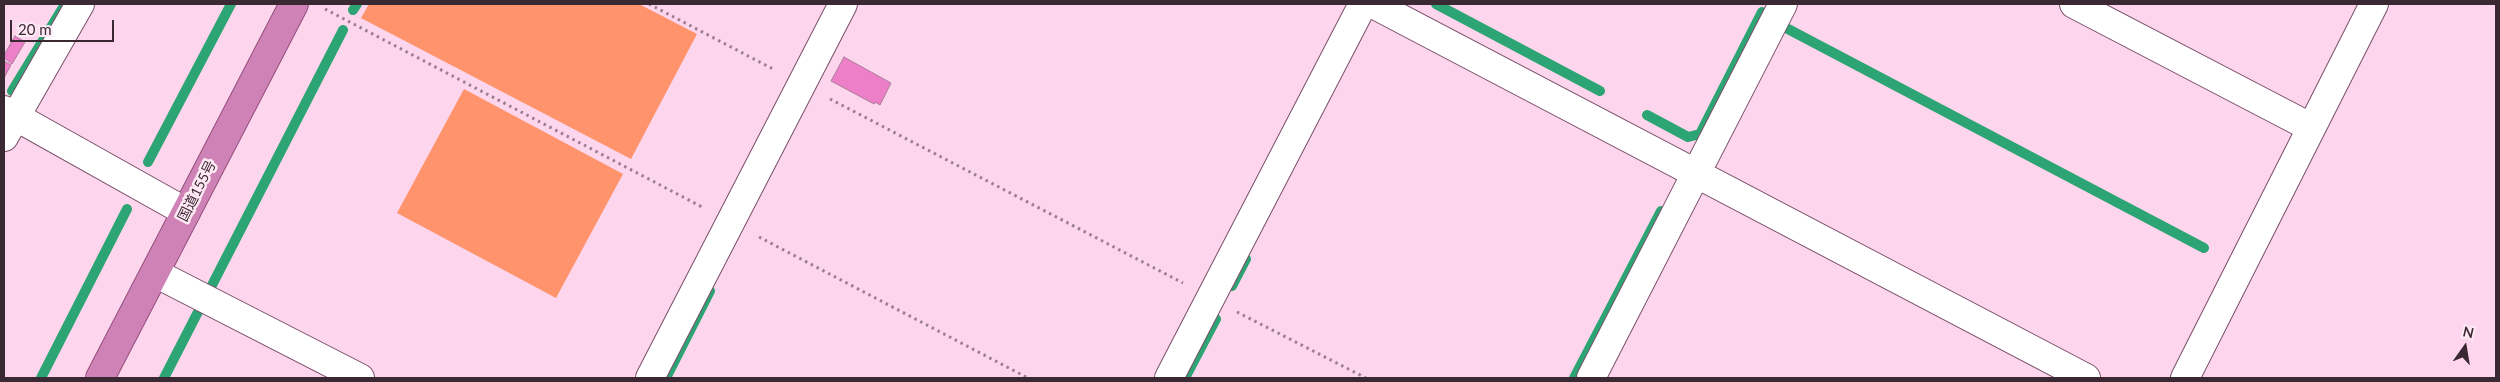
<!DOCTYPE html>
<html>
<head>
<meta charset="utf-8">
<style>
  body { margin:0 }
  #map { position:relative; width:2500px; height:382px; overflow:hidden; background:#fdd6ed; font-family:Lato,sans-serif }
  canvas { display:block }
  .frame { position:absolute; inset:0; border:5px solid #3a2833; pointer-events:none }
  .north { position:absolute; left:2440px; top:322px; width:50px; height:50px; -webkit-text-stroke:4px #fee9f5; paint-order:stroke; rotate:13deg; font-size:14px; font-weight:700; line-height:20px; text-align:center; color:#3a2833 }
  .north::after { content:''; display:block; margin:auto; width:18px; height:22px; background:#3a2833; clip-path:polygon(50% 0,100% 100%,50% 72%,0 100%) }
  .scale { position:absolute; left:10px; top:20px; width:104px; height:22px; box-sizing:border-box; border:2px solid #3a2833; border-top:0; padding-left:6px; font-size:15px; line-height:18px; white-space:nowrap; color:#3a2833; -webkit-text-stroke:4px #fee9f5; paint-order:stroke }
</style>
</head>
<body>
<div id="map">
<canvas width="2500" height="382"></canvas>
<div class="frame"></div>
<div class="north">N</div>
<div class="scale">20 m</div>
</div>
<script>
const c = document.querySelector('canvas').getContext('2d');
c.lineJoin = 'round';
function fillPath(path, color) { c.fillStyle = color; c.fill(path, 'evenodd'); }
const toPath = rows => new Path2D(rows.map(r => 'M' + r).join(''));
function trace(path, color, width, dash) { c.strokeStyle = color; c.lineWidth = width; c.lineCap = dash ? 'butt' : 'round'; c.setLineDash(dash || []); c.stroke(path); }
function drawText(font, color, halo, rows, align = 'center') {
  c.font = font + ' Lato,"Noto Sans JP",sans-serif'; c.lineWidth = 5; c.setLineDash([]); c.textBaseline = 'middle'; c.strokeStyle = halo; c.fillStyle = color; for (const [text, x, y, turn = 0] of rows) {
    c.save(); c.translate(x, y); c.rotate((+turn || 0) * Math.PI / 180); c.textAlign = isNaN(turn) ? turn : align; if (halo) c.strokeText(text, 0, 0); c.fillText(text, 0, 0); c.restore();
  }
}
const green = toPath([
  [369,4,639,4,697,34,631,159,361,18],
  [464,89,623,174,556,298,397,213]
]);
const stream = toPath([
  [1436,4,1600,91],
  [353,10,357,4],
  [1788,29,2204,248],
  [12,91,62,9],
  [1647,115,1688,137,1700,134,1762,12],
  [148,162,231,4],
  [1232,286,1246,259],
  [209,291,343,30],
  [41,378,127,209],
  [164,378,200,308],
  [666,378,710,291],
  [1185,378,1216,319],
  [1574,378,1661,211]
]);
const building = toPath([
  [15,36,25,42,12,64,4,58,4,55,15,36],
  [844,57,891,83,880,105,875,102,874,104,831,81,844,57],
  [4,61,11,65,4,78,4,61]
]);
const path = toPath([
  [649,4,773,69],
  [325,9,702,207],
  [830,99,1183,283],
  [759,237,1028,378],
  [1237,312,1366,378]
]);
const minor = toPath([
  [2074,4,2310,127],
  [4,110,186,212],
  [4,137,80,4],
  [155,273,360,378],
  [650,378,843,4],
  [1169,378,1363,4],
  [1591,378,1783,4]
]);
const tertiary = toPath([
  [1373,4,2086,378],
  [2185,378,2374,4]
]);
const trunk = toPath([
  [100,378,294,4]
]);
const streetNames = [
  ["国道155号",197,191,-63]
];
fillPath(green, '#ff946c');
trace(stream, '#2da473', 10);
fillPath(building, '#ed7fc8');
trace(building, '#aa7d99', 1);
trace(minor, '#784e69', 30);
trace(tertiary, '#784e69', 30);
trace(trunk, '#934e7c', 30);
trace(path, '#9b7f90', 3, [2.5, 4]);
trace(minor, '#fff', 28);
trace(tertiary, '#fff', 28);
trace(trunk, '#cf82b6', 28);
drawText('14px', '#3a2833', '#fee9f5', streetNames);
</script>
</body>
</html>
